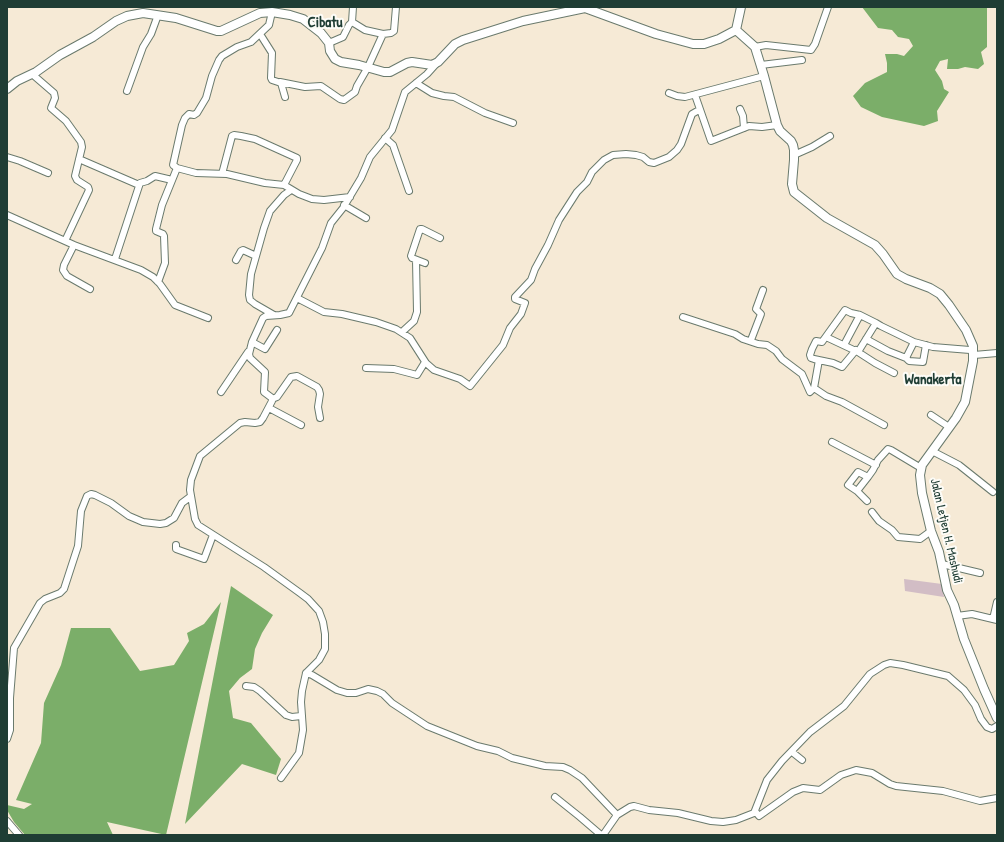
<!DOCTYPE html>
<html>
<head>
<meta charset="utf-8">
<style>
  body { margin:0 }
  #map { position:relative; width:1004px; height:842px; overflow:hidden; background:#f6ead6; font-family:"Patrick Hand",sans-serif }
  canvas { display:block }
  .frame { position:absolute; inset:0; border:8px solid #1f3d34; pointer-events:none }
</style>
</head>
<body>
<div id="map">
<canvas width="1004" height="842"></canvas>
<div class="frame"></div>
</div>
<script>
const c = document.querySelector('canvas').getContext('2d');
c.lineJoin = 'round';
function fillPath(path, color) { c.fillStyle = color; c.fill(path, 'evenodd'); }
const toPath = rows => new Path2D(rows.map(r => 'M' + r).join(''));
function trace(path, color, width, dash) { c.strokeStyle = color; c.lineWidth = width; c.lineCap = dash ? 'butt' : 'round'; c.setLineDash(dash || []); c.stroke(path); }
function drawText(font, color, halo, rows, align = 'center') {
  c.font = font + ' "Patrick Hand",sans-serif'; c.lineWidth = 4; c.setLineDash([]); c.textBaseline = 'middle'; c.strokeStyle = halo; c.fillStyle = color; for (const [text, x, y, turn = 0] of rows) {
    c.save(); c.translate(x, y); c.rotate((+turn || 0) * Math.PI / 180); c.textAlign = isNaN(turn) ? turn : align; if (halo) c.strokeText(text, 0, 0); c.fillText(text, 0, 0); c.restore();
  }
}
const industrial = toPath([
  [904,579,942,584,944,597,905,591]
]);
const forest = toPath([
  [862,7,987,7,987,47,981,52,984,64,978,69,965,67,958,69,947,69,948,59,940,61,935,70,942,81,944,89,949,92,937,111,938,121,924,126,882,117,861,107,853,96,865,83,887,72,887,63,885,54,897,54,904,56,913,46,909,39,898,37,892,30,878,28],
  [231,586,273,615,262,633,255,649,252,669,240,678,229,691,233,718,251,723,281,759,276,775,242,764,185,824],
  [221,602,166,835,107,822,113,835,25,835,14,822,7,810,7,805,24,809,32,804,16,800,41,743,44,703,61,665,71,628,110,628,140,671,174,665,189,641,187,633,204,624]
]);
const minor = toPath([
  [353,7,352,22,365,30,383,34,391,33,394,31,396,7],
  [272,12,269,25,251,42,237,47,222,56,219,60,212,76,206,98,197,113,194,115,189,114,185,118,182,125,173,165,177,168,196,173,227,174,265,183,284,185,299,194,312,199,324,200,350,197],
  [260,34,272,53,271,78,272,80,281,83,285,97],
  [329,43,343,37,349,25,352,22],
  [755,47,766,45,811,50,815,44,828,7],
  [436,64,427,74,405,92,392,130,370,157,361,178,343,208,331,223,322,248,289,313,280,315,266,316,263,318,252,342,249,354,250,358,265,372,264,392,272,398,272,401,263,418,260,422,255,423,245,422,240,423,200,456,191,480,190,490,195,519,198,525,264,567,300,593,308,599,319,611,323,622,325,634,325,649,319,660,306,673,312,675,337,690,347,693,356,693,368,689,377,691,383,694,392,703,427,726,477,746,498,751,512,758,545,766,563,767,570,770,582,778,617,815],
  [761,65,802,60],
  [32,74,54,93,55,98,51,108,66,121,81,142,82,147,75,176,77,180,88,187,89,190,65,241],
  [280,82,305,87,321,86,340,99,344,100,355,92,357,86,368,67,383,34],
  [416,83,432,93,444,96,454,97,485,113,513,123],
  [127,91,143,47,151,34,158,15],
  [669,93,677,96,685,97,764,76],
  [695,95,711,141,749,126,762,127,777,125],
  [740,109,743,116,744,128],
  [385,138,393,145,409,191],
  [794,155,812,147,830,136],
  [7,157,20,161,48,173],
  [79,159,139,185],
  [222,174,232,136,234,135,241,136,255,139,297,158,297,160,284,185],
  [344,205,366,218],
  [7,215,74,245,141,270,153,277,160,284,175,305,208,318],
  [74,245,64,265,63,270,67,276,90,289],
  [115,259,140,183,147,181,155,176,172,180],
  [236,260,241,251,243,250,256,256],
  [425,263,412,258,411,256,420,229,422,229,440,238],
  [158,282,165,263,164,236,163,234,156,231,156,229,162,205,177,168],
  [297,298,324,312,342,314,376,322,396,329,410,338,426,363,434,370,460,379,470,386,503,345,510,328,521,314,525,303,515,299,515,297,531,280,535,269,548,245,559,220,577,192,587,182,592,172,604,160,613,155,626,154,636,155,643,157,649,162,654,163,669,157,677,150,681,144,692,114,699,110],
  [274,315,255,304,250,300,249,295,251,274,264,228,270,211,284,195,291,190],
  [683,317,735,334,743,339,758,344,767,345,776,351,782,359,802,374,810,392,814,388],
  [402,332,414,321,417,312,416,260],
  [826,337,858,352,875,363,894,373],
  [866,339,888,351,906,358,909,361,923,362,926,345],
  [751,340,761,314,756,309,763,290],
  [252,342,265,349,277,330],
  [844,345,860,315],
  [856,350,842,367,833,363,814,359,811,358,810,355,812,349,816,341,822,342,845,310,851,313,860,315,876,323,881,326,914,342,933,347,970,350,974,355,997,353],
  [858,352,876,323],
  [906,358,914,342],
  [819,360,814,388,826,396,842,402,884,425],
  [366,368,394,369,417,375,425,362],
  [221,392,248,352],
  [272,399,277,397,291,377,297,376,317,387,319,390,320,394,318,407,320,418],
  [269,408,301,425],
  [931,415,949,427],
  [832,442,876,465],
  [932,451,959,465,993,492],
  [868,477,857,491,848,485,858,472,868,477,873,470,878,460,888,449,891,450,921,468],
  [857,491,867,501],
  [872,512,879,521,892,530,898,537,920,539,931,531],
  [176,545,176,549,204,559,213,535],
  [942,564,980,573],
  [957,616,972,614,997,620],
  [993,619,997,602],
  [246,686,254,687,260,691,286,715,292,717,301,716],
  [7,739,10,730,10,698,14,648,40,603,45,599,60,593,64,589,78,546,81,511,87,496,91,494,95,495,111,503,129,516,143,522,160,524,166,523,174,518,182,503,190,497],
  [792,752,802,760],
  [281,778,299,753,303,730,301,702,302,691,306,673],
  [555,797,580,817,601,835],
  [755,811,759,816,793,792,803,788,820,790,841,775,856,770,872,773,890,784,896,786,943,791,980,801,997,798],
  [7,821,19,835],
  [603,835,617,815,630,807,634,806,649,810,678,813,711,821,723,822,736,820,754,813,767,780,782,761,810,732,844,706,870,674,884,665,890,663,903,665,948,676,964,690,975,705,981,719,987,727,992,729,997,726]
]);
const major = toPath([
  [736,30,755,47,764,76,777,125,780,131,791,141,793,145,794,150,794,160,792,184,794,192,827,218,875,245,883,254,897,274,906,279,930,288,940,294,949,305,966,330,973,346,973,361,965,402,956,418,922,465,920,475,922,493,931,531,939,552,947,590,954,605,964,639,984,689,997,718],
  [736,30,741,7],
  [7,89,17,81,36,72,60,55,93,37,116,21,127,16,143,13,176,18,217,31,221,31,260,13,272,12,290,15,303,19,321,33,329,43,330,51,335,59,341,62,359,65,384,72,390,72,407,63,412,62,432,65,438,62,455,44,463,40,523,21,585,8,656,34,693,44,704,44,719,39,736,30]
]);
const rail = toPath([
  [997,7,997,11]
]);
const streetNames = [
  ["Jalan Letjen H. Mashudi",946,531,77]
];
const quarterNames = [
  ["Cibatu",325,23],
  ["Wanakerta",933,380]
];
fillPath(industrial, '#d2bdc5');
fillPath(forest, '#7bae69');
trace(minor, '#6a7a6d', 8);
trace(major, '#6a7a6d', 10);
trace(minor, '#fff', 6);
trace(major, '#fff', 8);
trace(rail, '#1f3d34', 1.5, [6, 3]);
drawText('13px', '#1f3d34', '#fdfcf7', streetNames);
drawText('bold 15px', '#1f3d34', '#fdfcf7', quarterNames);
</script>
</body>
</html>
